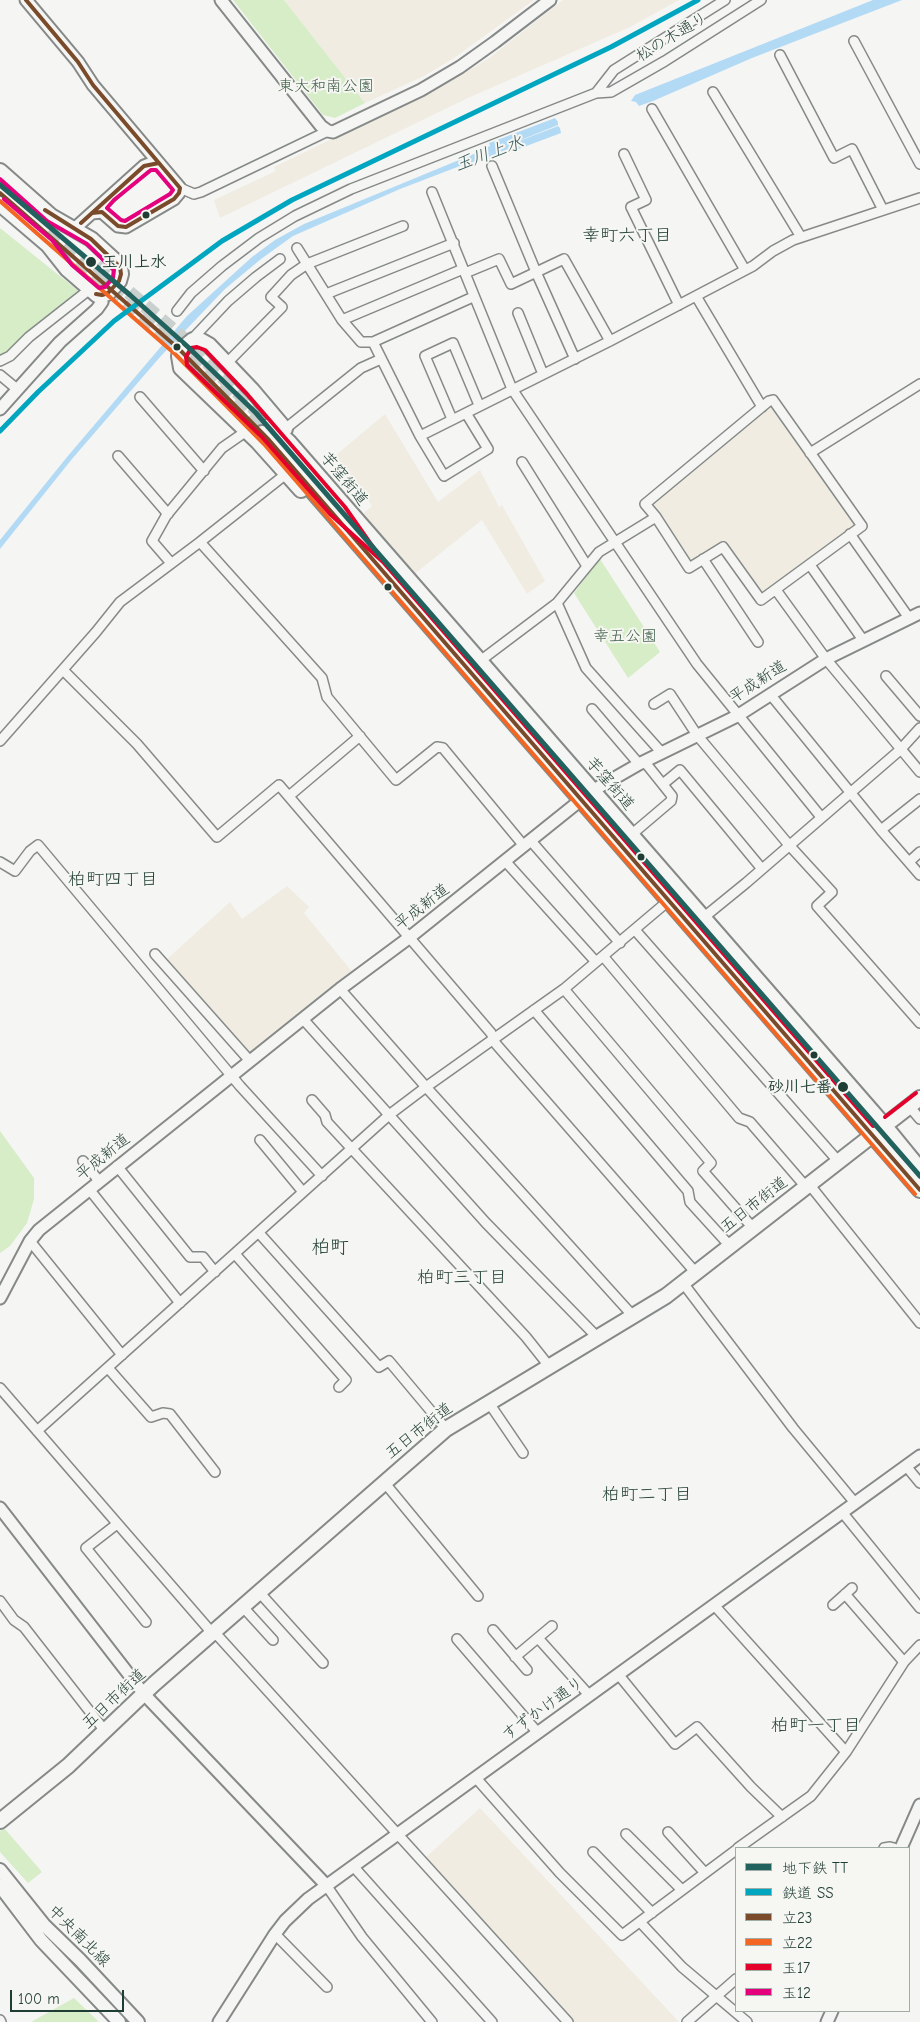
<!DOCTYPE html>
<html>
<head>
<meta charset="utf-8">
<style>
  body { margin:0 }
  #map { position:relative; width:920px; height:2022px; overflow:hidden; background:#f5f5f3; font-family:"Comic Neue","Klee One",sans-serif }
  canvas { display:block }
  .legend { position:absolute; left:735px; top:1847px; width:175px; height:165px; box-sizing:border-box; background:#f6f6f2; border:1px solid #a0aca6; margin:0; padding:6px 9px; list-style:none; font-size:15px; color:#1f3d34 }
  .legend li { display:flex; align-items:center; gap:10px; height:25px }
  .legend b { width:25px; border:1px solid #a0aca6 }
  .scale { position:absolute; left:10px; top:1990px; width:114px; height:22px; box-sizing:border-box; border:2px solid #1f3d34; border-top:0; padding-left:6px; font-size:15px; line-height:18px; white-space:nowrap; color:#1f3d34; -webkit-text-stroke:4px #f6f6f2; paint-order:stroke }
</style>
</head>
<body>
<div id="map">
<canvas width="920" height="2022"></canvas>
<ul class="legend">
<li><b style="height:6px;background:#22625e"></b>地下鉄 TT</li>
<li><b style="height:6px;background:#00a6bf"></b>鉄道 SS</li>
<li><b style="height:6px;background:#7a4b2a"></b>立23</li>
<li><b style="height:6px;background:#f26522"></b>立22</li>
<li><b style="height:6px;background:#e4002b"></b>玉17</li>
<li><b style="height:6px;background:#e5007d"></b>玉12</li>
</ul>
<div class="scale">100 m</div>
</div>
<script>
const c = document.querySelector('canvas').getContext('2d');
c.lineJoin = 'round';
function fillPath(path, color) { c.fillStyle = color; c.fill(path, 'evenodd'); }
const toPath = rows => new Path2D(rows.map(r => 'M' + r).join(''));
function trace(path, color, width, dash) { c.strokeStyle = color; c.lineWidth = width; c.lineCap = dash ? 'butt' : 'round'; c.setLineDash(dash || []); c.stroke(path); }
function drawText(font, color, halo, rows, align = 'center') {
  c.font = font + ' "Comic Neue","Klee One",sans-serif'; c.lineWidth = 4; c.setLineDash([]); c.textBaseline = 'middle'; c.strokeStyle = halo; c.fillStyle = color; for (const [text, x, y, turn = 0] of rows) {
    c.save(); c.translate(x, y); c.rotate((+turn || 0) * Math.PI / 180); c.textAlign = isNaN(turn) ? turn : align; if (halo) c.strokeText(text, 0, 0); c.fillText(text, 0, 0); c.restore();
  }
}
const built = toPath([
  [284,0,534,0,454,58,424,76,365,103],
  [563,0,679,0,630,27,468,98,220,218,214,200,276,171,274,167,451,81,488,59],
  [771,404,857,523,856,527,764,594,761,594,726,542,693,562,690,562,685,555,686,552,658,511,652,507,653,500],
  [385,414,438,502,480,470,499,507,502,505,545,581,527,594,482,520,412,576,393,553,364,513,372,506,336,455],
  [287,886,309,907,304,913,354,974,251,1056,167,959,230,902,242,919],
  [480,1808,679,2022,570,2022,425,1858]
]);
const green = toPath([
  [233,0,284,0,365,103,335,118,323,115],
  [0,228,81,293,27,333,7,353,0,357],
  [600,559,660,652,628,678,574,593],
  [0,1131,34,1178,34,1199,27,1223,10,1246,0,1253],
  [4,1828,42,1872,28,1883,0,1852,0,1831],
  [74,1998,99,2022,31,2022]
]);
const water = toPath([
  [873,0,902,0,752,58,653,101,639,106,636,102,631,101,635,95],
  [555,118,558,122,558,125,496,150,558,126,560,128,561,133,497,157,495,158,493,155,489,157,490,159,483,159,460,166,400,189,293,236,261,259,225,289,160,357,72,459,0,549,0,540,67,457,187,316,252,257,275,240,304,224,476,153,484,147,485,148,490,146,489,143,492,142]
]);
const primaryTunnel = toPath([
  [47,233,179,349,262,433],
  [97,265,186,341,271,425]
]);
const minor = toPath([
  [854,41,920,164],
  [780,55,834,158,852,149,883,210],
  [713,92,801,237],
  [596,93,611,92,665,61,761,0],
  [652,109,745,270],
  [624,154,646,200,631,207,679,305],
  [492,166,536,272,575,359],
  [180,188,194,194,201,192,328,131],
  [432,192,512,389,697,664,821,817],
  [297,248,342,320,361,342,373,342,473,297],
  [465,273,499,259,511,284,564,259,610,341],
  [326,294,454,243],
  [696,296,762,407],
  [177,311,191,293,222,266,259,238,295,216,351,189,596,93,614,70,725,0],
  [518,313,543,374],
  [342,320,463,269],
  [195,336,228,301,256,277,280,259],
  [373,342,420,436,444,476,488,449,466,413],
  [0,361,10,356,29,337,90,289],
  [227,363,282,307,271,297,291,275,307,264,403,226],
  [0,375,17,389],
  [140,397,204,471],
  [773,400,862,526,761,600,723,547,689,568,656,517,645,504,769,401,773,400],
  [452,419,425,356,453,343,479,405],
  [285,429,361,368,381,359],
  [420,436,610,341,753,266,773,251,793,240,920,198],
  [810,453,920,384],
  [118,456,168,514],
  [522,462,587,566],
  [850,534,909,618],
  [200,542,322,678,327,697,396,780,437,747,443,748,524,846],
  [703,559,758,642],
  [171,563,152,541,166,516,222,448,245,432],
  [810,565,863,640],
  [776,590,826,659,920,772],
  [557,603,586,668,662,753],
  [480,661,557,603,599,552,656,517],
  [63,670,137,744,217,837,279,785,491,1033,496,1044,696,1273],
  [886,676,920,716],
  [770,694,881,830,920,875],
  [654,704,670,694,697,735,789,845,832,892,817,906,920,1023],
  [592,709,639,764],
  [0,741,96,632,120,602,200,542,286,474],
  [663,784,680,770,762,869],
  [289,796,360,736],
  [881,830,920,799],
  [631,835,671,801,672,796,644,761],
  [531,841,620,943],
  [0,862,15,871,30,851,38,845,240,1086,322,1176],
  [506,862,596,962],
  [909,862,920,852],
  [703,918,746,883,900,750,920,728],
  [635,930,838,1161],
  [155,954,250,1061],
  [603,956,739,1118,750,1122,806,1187],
  [340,989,426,1087,633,1316],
  [564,989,711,1163,703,1171,753,1228],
  [534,1010,688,1191,690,1202,730,1246],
  [303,1019,486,1223,597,1337],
  [312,1100,325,1115,327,1122,526,1337,549,1366],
  [909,1106,920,1119],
  [260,1140,303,1192],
  [83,1161,99,1181],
  [117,1166,190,1257,203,1257,215,1272],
  [809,1184,920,1323],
  [89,1189,180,1303],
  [259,1233,379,1367,389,1361,446,1429],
  [30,1241,122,1355],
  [235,1254,346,1380,339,1387],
  [683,1283,793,1428,855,1503],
  [108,1368,151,1417,163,1413,170,1414,215,1472],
  [0,1388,213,1634,218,1636,568,2022],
  [489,1403,523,1453],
  [37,1431,389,1115,426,1087,564,989,680,891],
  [906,1466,920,1483],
  [384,1482,478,1596],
  [842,1512,920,1608],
  [117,1524,86,1548,146,1622],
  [259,1592,323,1663],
  [845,1594,904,1662],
  [0,1601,14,1620,24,1627,105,1731],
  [714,1605,846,1752],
  [833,1605,852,1588],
  [243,1607,273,1640],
  [493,1630,527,1670],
  [538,1638,589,1695],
  [457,1639,538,1733],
  [515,1657,552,1626],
  [618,1674,675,1744,697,1727,751,1787,782,1817],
  [476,1778,560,1873,622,1935,736,1850],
  [668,1832,705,1873],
  [626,1834,682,1890],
  [738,1848,811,1796,846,1752,904,1662,920,1645],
  [884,1848,890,1847,894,1848],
  [593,1852,652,1913],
  [353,1866,492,2022],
  [326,1885,362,1937,432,2022],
  [640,1922,682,1967,747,2022],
  [275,1934,327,1987],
  [0,2020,1,2022],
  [687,2022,736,1979]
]);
const tertiary = toPath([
  [26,0,78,62,93,85,180,188,179,193,174,199,126,227,118,226,102,212,92,213],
  [221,0,321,126,328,131,333,132,421,90,460,67,495,42,550,0],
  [74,229,144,166,149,164,159,163],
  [0,409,60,342,97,309,102,302,97,295],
  [0,1298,30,1241,39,1230,340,989,410,937,592,791,639,764,737,716,826,659,920,613],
  [0,1508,144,1694,326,1885],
  [901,1848,920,1805],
  [219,2022,275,1934,285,1921,308,1899,920,1456],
  [827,2022,832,2011]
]);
const secondary = toPath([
  [0,1870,44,1925,80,1960,138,2022],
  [0,1886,41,1940,119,2022]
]);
const primary = toPath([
  [0,171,51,216,91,239,114,260,120,267,121,274,119,281,108,293,97,295,67,269,48,245,0,204],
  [271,425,289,442,480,661,884,1125,920,1169],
  [285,429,252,390,209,345,202,341,193,340,182,349,179,356,181,368,258,442,301,490],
  [262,433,920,1190],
  [0,1821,68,1766,154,1684,446,1429,666,1296,920,1098]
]);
const bus1 = toPath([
  [26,0,78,62,93,85,180,188,179,193,174,199,126,227,118,226,102,212,92,213],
  [0,193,179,349,269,440,920,1190],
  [45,210,91,239,120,267,121,274,119,281,108,293,102,295,96,294],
  [81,223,144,166,159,163]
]);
const bus2 = toPath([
  [0,201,175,354,264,444,915,1194]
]);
const bus3 = toPath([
  [197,347,205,350,247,394,345,507,382,560,875,1125,873,1126,383,562,330,514,262,437,187,365,186,357,191,348,197,347],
  [885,1117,916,1093]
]);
const bus4 = toPath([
  [151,170,156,170,173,190,170,194,125,221,121,220,107,208,114,200,151,170],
  [0,179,47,221,87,244,114,270,113,278,105,287,99,288,72,265,52,240,4,199]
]);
const rail1 = toPath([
  [0,431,38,392,114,321,222,241,292,200,611,47,698,0]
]);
const metro1 = toPath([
  [0,185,130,295,188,347,256,413,920,1176]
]);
const markers = [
  [146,215,4.5,"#1f3d34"],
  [91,262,6,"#1f3d34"],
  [177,347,4.5,"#1f3d34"],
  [388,587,4.5,"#1f3d34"],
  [641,857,4.5,"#1f3d34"],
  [814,1055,4.5,"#1f3d34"],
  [843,1087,6,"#1f3d34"]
];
const streetNames = [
  ["松の木通り",672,37,-31],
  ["芋窪街道",344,479,50],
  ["平成新道",758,682,-33],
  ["芋窪街道",610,784,49],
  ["平成新道",422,907,-38],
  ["平成新道",103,1157,-39],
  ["五日市街道",754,1205,-38],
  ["五日市街道",419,1431,-38],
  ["五日市街道",114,1699,-43],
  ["すずかけ通り",543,1709,-36],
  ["中央南北線",79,1936,45]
];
const parkNames = [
  ["東大和南公園",326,86],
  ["幸五公園",625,636]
];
const stopNames = [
  ["玉川上水",102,262],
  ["砂川七番",832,1087,"right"]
];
const waterNames = [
  ["玉川上水",489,154,-20]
];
const neighbourhoodNames = [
  ["幸町六丁目",627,236],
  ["柏町四丁目",113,880],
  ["柏町三丁目",462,1278],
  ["柏町二丁目",647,1495],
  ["柏町一丁目",816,1726]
];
const quarterNames = [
  ["柏町",330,1248]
];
fillPath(built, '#f1ece2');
fillPath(green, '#d6edc8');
fillPath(water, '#b3daf5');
trace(primaryTunnel, '#cad0cd', 14, [14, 7]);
trace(minor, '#858a88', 12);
trace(tertiary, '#858a88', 15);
trace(secondary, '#858a88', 16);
trace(primary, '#858a88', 18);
trace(minor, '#f5f5f3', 9);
trace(tertiary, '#f5f5f3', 11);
trace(secondary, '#f5f5f3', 12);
trace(primary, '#f5f5f3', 14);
trace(bus1, '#7a4b2a', 4);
trace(bus2, '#f26522', 4);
trace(bus3, '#e4002b', 4);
trace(bus4, '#e5007d', 4);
trace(rail1, '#00a6bf', 5);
trace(metro1, '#22625e', 5);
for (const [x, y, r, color] of markers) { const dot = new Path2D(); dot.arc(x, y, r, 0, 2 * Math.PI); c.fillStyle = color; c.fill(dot); trace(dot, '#f6f6f2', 2); }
drawText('16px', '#1f3d34', '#f6f6f2', streetNames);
drawText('16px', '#3f5f4a', '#f6f6f2', parkNames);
drawText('bold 16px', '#1f3d34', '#f6f6f2', stopNames, 'left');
drawText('italic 18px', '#375a5b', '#f6f6f2', waterNames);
drawText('18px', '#1f3d34', '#f6f6f2', neighbourhoodNames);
drawText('19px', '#1f3d34', '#f6f6f2', quarterNames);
</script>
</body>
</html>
